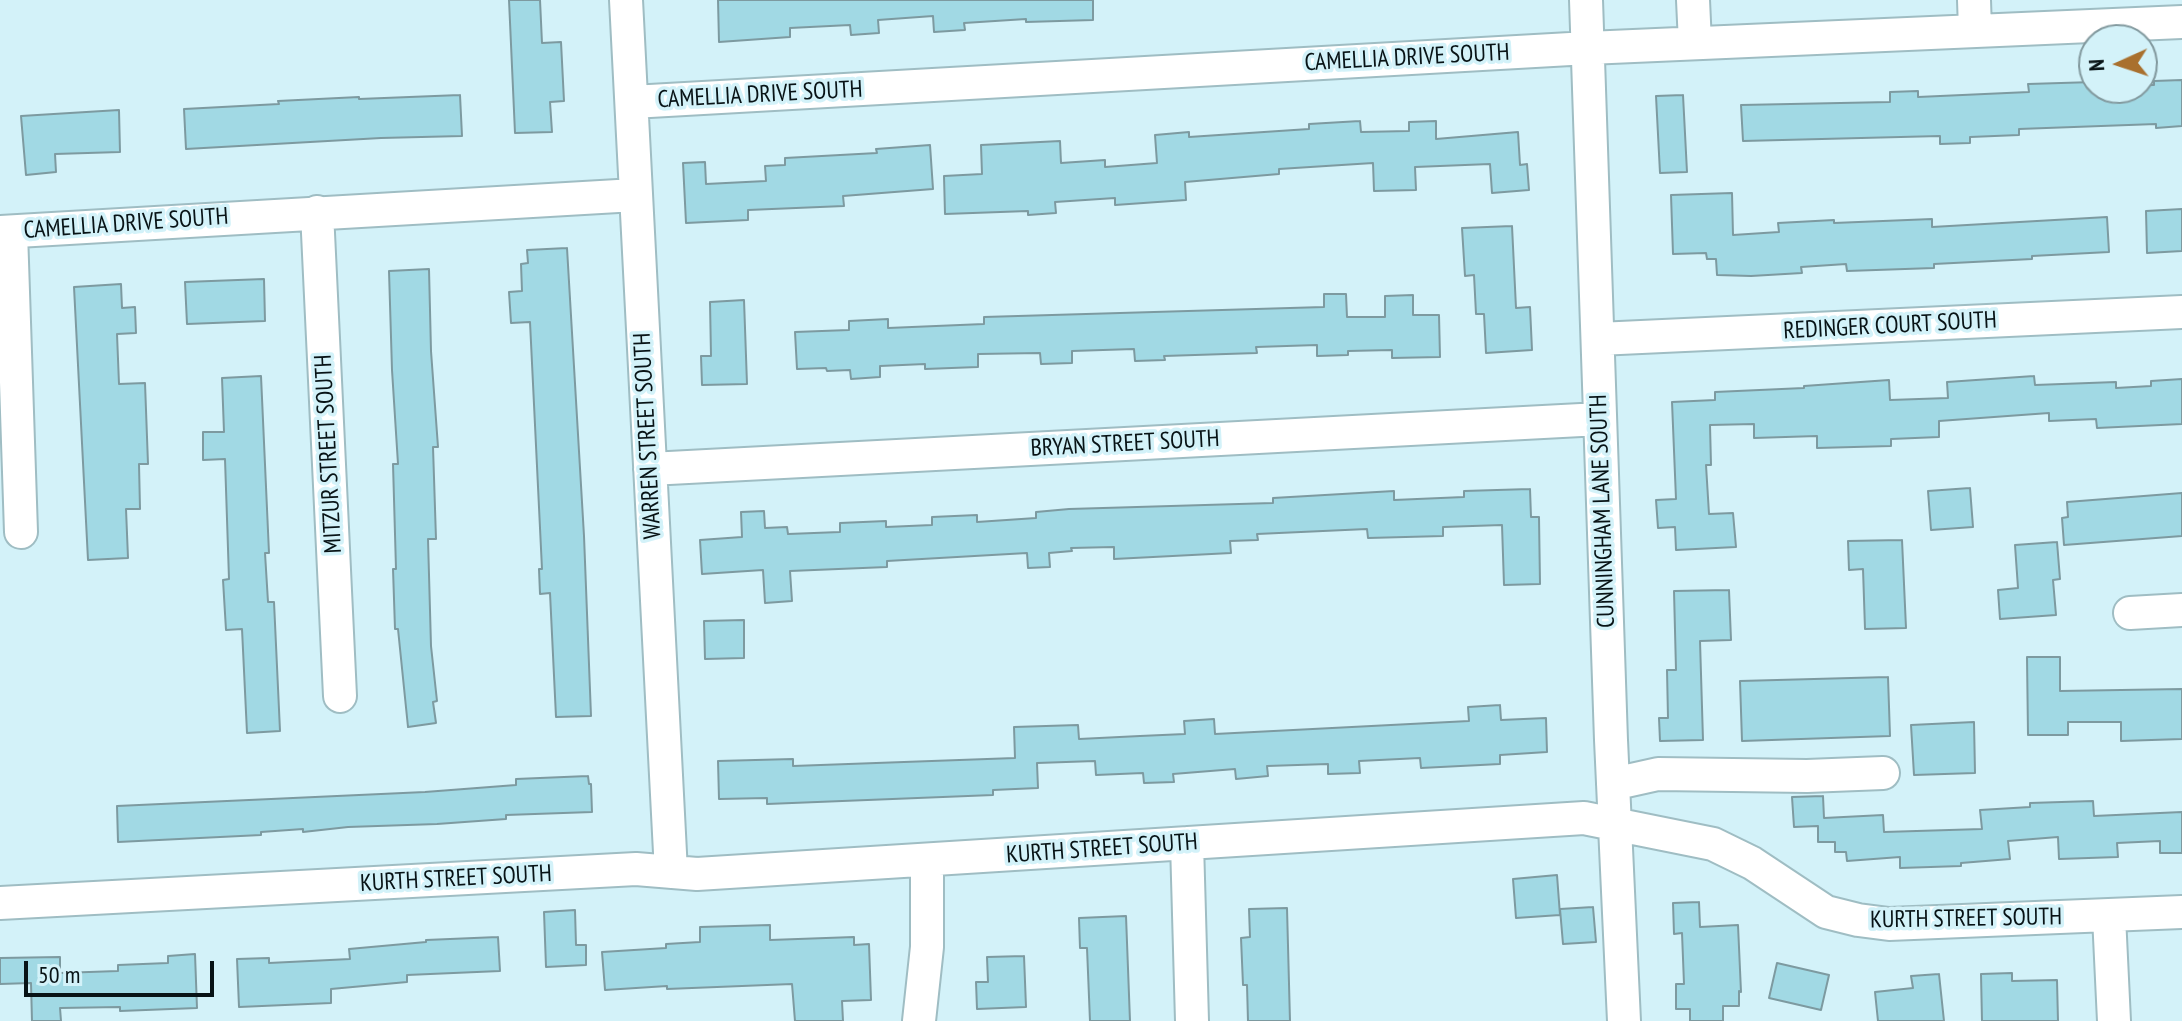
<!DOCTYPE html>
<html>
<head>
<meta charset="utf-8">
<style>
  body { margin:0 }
  #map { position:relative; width:2182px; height:1021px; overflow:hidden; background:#d3f2f9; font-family:"PT Sans Narrow",sans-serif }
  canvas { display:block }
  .north { position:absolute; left:2078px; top:24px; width:80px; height:80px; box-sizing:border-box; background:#d3f2f9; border:2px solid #82999e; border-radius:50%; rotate:267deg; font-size:22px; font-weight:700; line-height:32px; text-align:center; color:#081316 }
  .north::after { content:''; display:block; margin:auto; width:28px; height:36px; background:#a9702e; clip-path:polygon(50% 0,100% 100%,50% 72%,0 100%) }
  .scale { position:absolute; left:24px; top:961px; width:190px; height:36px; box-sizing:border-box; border:4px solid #081316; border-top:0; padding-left:10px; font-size:24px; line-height:28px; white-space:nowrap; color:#081316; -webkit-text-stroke:6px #d3f2f9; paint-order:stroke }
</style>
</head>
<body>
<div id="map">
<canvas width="2182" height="1021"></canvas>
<div class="north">N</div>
<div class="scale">50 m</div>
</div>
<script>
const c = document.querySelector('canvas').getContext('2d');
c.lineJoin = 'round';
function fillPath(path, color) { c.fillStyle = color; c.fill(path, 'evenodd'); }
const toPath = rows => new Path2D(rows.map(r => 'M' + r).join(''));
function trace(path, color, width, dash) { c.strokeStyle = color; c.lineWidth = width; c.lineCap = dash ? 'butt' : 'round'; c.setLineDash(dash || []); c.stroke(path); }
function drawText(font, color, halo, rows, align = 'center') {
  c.font = font + ' "PT Sans Narrow",sans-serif'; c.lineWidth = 7; c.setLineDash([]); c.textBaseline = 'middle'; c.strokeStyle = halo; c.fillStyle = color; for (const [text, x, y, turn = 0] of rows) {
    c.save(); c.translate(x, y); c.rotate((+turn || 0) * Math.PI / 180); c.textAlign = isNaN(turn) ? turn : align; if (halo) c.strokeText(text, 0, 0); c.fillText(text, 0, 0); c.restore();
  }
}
const building = toPath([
  [509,0,540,0,542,43,561,42,564,101,550,102,552,132,515,133,509,0],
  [718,0,1093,0,1093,20,1026,22,1026,19,964,23,965,30,934,32,933,16,878,20,879,33,851,35,850,25,790,28,790,37,719,42,718,0],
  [2182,80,2182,126,2156,128,2156,124,2019,129,2019,135,1970,137,1970,143,1940,144,1940,136,1743,141,1741,105,1890,102,1890,92,1918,91,1918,97,2029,92,2028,84,2094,82,2094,88,2142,88,2142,85,2154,85,2154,81,2182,80],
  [460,95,462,136,381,138,186,149,184,109,279,104,278,101,359,97,359,99,460,95],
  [1683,95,1687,172,1660,173,1656,96,1683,95],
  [119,110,120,152,55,154,56,172,26,175,21,116,119,110],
  [1360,121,1361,132,1409,131,1409,122,1436,121,1436,139,1518,132,1520,165,1527,164,1529,190,1492,193,1490,164,1415,167,1416,190,1374,191,1373,163,1279,169,1279,174,1185,182,1186,200,1115,205,1115,198,1055,202,1056,213,1028,215,1028,211,945,214,944,176,982,174,981,145,1060,141,1061,163,1105,160,1105,167,1157,163,1155,135,1189,132,1189,137,1309,129,1309,124,1360,121],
  [930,145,933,189,843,196,844,206,748,210,748,220,686,223,683,163,705,162,706,184,766,181,765,166,785,165,785,158,877,153,876,149,930,145],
  [1732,193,1733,235,1779,232,1778,223,1834,220,1834,223,1932,219,1932,227,2107,217,2109,252,2032,256,2032,259,1934,264,1934,268,1847,271,1846,264,1801,267,1802,273,1751,276,1717,275,1716,259,1707,259,1706,253,1673,254,1671,195,1732,193],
  [2182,209,2182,251,2147,253,2146,211,2182,209],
  [1512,226,1516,308,1530,307,1532,350,1486,353,1484,314,1476,314,1474,275,1465,276,1462,228,1512,226],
  [567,248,584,536,591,716,556,717,550,593,540,594,539,569,542,569,530,322,511,323,509,292,522,291,521,264,528,263,527,250,567,248],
  [429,269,431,351,438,447,433,447,436,539,428,539,431,646,437,701,433,702,436,723,408,727,398,629,395,629,393,569,396,569,393,464,398,464,392,370,389,271,429,269],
  [264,279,265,321,187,324,185,282,264,279],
  [121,284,122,308,135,307,136,333,117,334,119,384,145,383,148,464,139,464,140,509,126,509,128,558,88,560,74,287,121,284],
  [1324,294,1346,294,1347,317,1385,317,1385,296,1413,295,1413,315,1439,315,1440,357,1392,358,1392,350,1348,351,1348,355,1317,356,1317,345,1256,347,1257,353,1164,356,1165,360,1135,361,1134,349,1072,351,1072,363,1041,364,1040,353,978,354,978,367,925,369,925,364,880,366,880,377,851,379,850,370,827,371,826,368,797,369,795,332,849,330,849,321,888,319,888,328,984,324,984,317,1324,307,1324,294],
  [744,300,747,384,702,385,701,356,711,356,710,302,744,300],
  [261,376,269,553,265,553,268,602,274,602,280,731,247,733,242,629,226,630,223,580,229,579,225,459,203,460,203,432,224,432,222,378,261,376],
  [2034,376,2035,385,2116,382,2116,388,2151,386,2151,381,2182,379,2182,424,2097,428,2096,419,2049,421,2049,413,1939,421,1939,437,1891,439,1891,446,1817,448,1817,436,1754,438,1754,424,1710,425,1711,465,1706,465,1709,514,1733,513,1736,547,1676,550,1675,527,1658,528,1656,500,1676,499,1672,402,1715,400,1715,392,1804,388,1804,386,1889,380,1890,400,1948,398,1947,382,2034,376],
  [1970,488,1973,527,1931,530,1928,491,1970,488],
  [1530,489,1531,517,1539,517,1540,584,1504,585,1502,525,1443,527,1443,536,1368,538,1367,529,1257,534,1258,540,1230,541,1231,553,1114,559,1114,547,1071,548,1072,551,1049,553,1050,567,1028,568,1027,553,887,561,887,567,790,571,792,601,765,603,763,570,702,574,700,540,742,537,741,512,764,511,765,528,787,527,788,534,840,532,840,523,886,521,886,527,932,525,932,517,977,515,977,522,1036,518,1036,512,1069,509,1273,503,1273,498,1394,491,1394,500,1464,497,1464,491,1530,489],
  [2182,493,2182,536,2064,545,2062,518,2068,517,2067,502,2182,493],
  [1902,540,1906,628,1865,629,1863,569,1849,570,1848,541,1902,540],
  [2057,542,2060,579,2053,580,2056,615,2000,619,1998,590,2018,588,2015,545,2057,542],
  [1729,590,1731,640,1700,641,1703,740,1660,741,1659,718,1668,718,1667,670,1676,670,1674,591,1729,590],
  [744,620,744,658,705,659,704,621,744,620],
  [2027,657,2060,657,2060,691,2182,689,2182,739,2121,741,2121,722,2068,722,2068,735,2028,735,2027,657],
  [1888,677,1890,736,1742,741,1740,681,1888,677],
  [1500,705,1501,720,1546,718,1547,752,1500,755,1500,764,1421,768,1420,758,1359,761,1360,773,1328,774,1328,764,1267,766,1268,776,1236,779,1235,769,1173,774,1174,782,1144,783,1143,773,1096,775,1095,761,1037,763,1038,788,993,790,993,795,767,804,767,798,719,799,718,761,793,759,793,766,1015,758,1014,727,1078,725,1079,739,1140,736,1185,734,1184,721,1214,719,1215,734,1469,721,1468,707,1500,705],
  [1974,722,1975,773,1914,775,1911,725,1974,722],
  [588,776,589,784,591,784,592,812,506,815,506,819,437,824,348,827,303,832,303,829,261,832,261,835,118,842,117,806,425,792,516,785,516,779,588,776],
  [1823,796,1824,818,1883,815,1884,832,1982,829,1980,810,2030,807,2030,803,2093,801,2094,816,2182,812,2182,853,2160,853,2160,841,2117,843,2118,857,2059,859,2058,837,2008,841,2010,859,1961,863,1961,866,1900,868,1900,857,1847,861,1846,852,1835,852,1835,842,1818,842,1818,826,1794,827,1792,797,1823,796],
  [1557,875,1560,915,1516,918,1513,879,1557,875],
  [1699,902,1700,927,1738,925,1741,992,1739,991,1739,1006,1723,1006,1723,1021,1690,1021,1690,1009,1676,1009,1676,984,1684,984,1682,933,1674,934,1673,903,1699,902],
  [1593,907,1596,942,1563,944,1560,909,1593,907],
  [1287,908,1290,1021,1248,1021,1247,985,1243,985,1241,938,1250,937,1249,909,1287,908],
  [575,910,576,945,586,945,586,965,546,967,544,912,575,910],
  [1126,916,1130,1021,1090,1021,1087,948,1080,948,1079,918,1126,916],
  [770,925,770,940,854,937,854,945,869,944,871,1000,842,1001,843,1021,795,1021,792,984,667,989,667,986,605,990,602,952,666,948,666,944,700,942,700,927,770,925],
  [498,937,500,971,407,975,407,982,331,989,331,1003,239,1007,237,959,269,958,269,963,350,959,349,949,426,942,426,940,498,937],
  [195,954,197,1008,120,1011,120,1007,60,1008,61,1021,32,1021,31,983,0,984,0,958,60,957,60,973,118,971,118,965,168,963,168,956,195,954],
  [1024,956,1026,1007,977,1009,976,982,988,982,987,957,1024,956],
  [1777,963,1829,975,1821,1010,1769,998,1777,963],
  [2012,973,2012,981,2057,980,2058,1021,1982,1021,1981,974,2012,973],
  [1939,974,1944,1021,1878,1021,1875,992,1913,988,1911,976,1939,974]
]);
const minor = toPath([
  [626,0,671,872],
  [1586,0,1611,740,1624,1021],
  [1693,0,1695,43],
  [1974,0,1975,30],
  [632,102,1588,48,2182,22],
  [317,212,340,696],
  [0,232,635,195],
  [11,232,21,532],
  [1598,339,2182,312],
  [650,469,1600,419],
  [2130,613,2182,610],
  [1613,784,1658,774,1807,776,1883,773],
  [1187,843,1192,1021],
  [0,903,636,869,697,874,1584,818,1713,844,1752,863,1826,912,1858,920,1889,924,2182,912],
  [2109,916,2114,1021],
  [919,1021,927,947,927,861]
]);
const streetNames = [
  ["CAMELLIA DRIVE SOUTH",1407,58,-3],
  ["CAMELLIA DRIVE SOUTH",760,95,-3],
  ["CAMELLIA DRIVE SOUTH",126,224,-4],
  ["REDINGER COURT SOUTH",1890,326,-3],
  ["WARREN STREET SOUTH",648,436,-93],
  ["BRYAN STREET SOUTH",1125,444,-3],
  ["MITZUR STREET SOUTH",329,454,-93],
  ["CUNNINGHAM LANE SOUTH",1603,511,-92],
  ["KURTH STREET SOUTH",1102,849,-4],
  ["KURTH STREET SOUTH",456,879,-3],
  ["KURTH STREET SOUTH",1966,919,-1]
];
fillPath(building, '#a1d9e4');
trace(building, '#7d9aa0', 2);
trace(minor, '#9fbdc3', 36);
trace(minor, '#fff', 32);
drawText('24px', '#081316', '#d3f2f9', streetNames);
</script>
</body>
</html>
